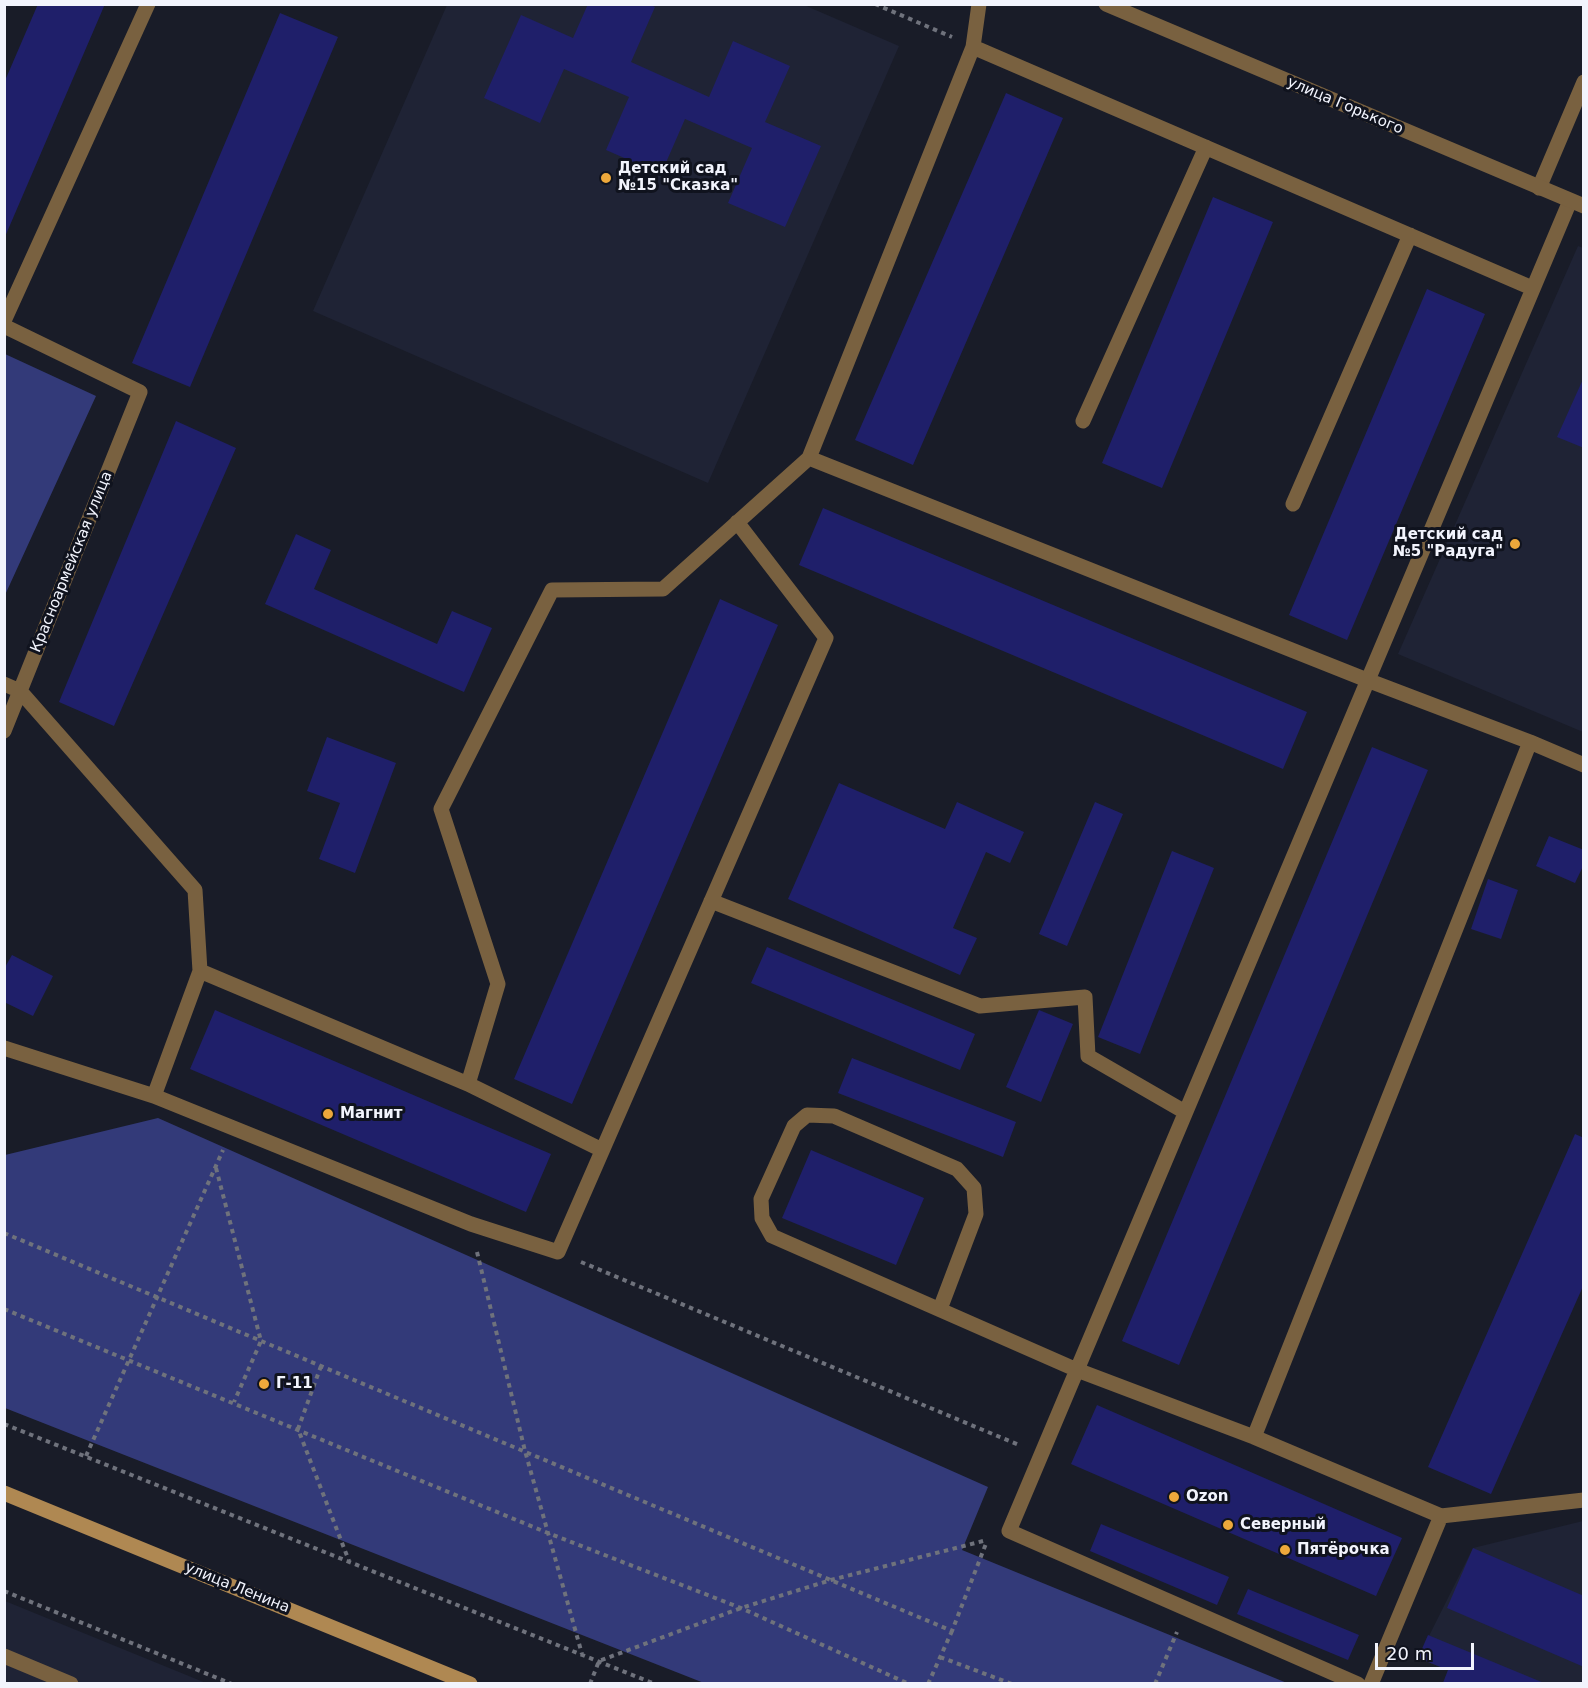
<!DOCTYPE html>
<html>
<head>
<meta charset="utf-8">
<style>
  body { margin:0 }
  #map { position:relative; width:1588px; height:1688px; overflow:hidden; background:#191c28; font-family:"DejaVu Sans",sans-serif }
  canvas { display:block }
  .frame { position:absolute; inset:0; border:6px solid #f2f4fd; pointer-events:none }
  .scale { position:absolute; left:1375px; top:1643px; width:99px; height:27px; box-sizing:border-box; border:3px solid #f2f4fd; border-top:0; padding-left:8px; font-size:18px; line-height:21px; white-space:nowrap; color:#f2f4fd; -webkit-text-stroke:4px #10131e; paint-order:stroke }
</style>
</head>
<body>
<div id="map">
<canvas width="1588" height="1688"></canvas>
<div class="frame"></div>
<div class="scale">20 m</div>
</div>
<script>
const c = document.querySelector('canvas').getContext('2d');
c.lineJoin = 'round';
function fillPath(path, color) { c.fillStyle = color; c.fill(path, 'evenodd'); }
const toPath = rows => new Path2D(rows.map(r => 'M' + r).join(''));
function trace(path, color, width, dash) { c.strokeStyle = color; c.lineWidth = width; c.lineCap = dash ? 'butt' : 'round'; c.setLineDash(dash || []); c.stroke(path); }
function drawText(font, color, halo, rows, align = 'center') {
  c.font = font + ' "DejaVu Sans",sans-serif'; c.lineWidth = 6; c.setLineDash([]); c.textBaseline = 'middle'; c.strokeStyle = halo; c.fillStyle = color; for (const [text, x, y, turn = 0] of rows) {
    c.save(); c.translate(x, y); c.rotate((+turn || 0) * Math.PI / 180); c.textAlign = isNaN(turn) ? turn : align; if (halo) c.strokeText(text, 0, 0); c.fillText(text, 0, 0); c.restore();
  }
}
const built = toPath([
  [447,5,804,5,899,46,708,483,313,311],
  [1578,246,1583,248,1583,732,1398,654],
  [1583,1521,1583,1683,1443,1683,1448,1670,1418,1658,1473,1548],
  [5,1601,206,1683,5,1683]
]);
const green = toPath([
  [5,354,96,396,5,595],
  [158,1118,988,1487,962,1550,1287,1683,704,1683,5,1408,5,1155]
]);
const building = toPath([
  [38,4,105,4,4,239,4,83],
  [588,4,648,4,655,7,631,62,709,97,733,41,790,66,765,122,821,146,785,227,728,203,752,148,685,119,661,174,606,150,629,97,564,69,540,123,484,98,521,15,573,38],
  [280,13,338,37,190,387,132,363],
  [1006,93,1063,118,913,465,855,440],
  [1213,197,1273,222,1162,488,1102,463],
  [1427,289,1485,314,1347,640,1289,615],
  [1584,377,1584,448,1557,437],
  [176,421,236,448,114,726,59,702],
  [823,508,1307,712,1283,769,799,565],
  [296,534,331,550,314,589,437,644,452,611,492,628,464,692,265,604],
  [720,599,778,625,572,1104,514,1079],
  [327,737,396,763,355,873,319,859,340,803,307,791],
  [1372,747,1428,770,1179,1365,1122,1341],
  [839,783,945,829,957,802,1024,832,1010,863,986,852,953,928,977,938,960,975,788,899],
  [1095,802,1123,814,1067,946,1039,934],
  [1549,836,1584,850,1584,864,1575,883,1536,866],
  [1172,851,1214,868,1140,1054,1098,1037],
  [1488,879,1518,890,1501,939,1471,929],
  [767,947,975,1034,960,1070,751,983],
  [12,955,53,976,33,1016,4,1002,4,969],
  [215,1010,551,1154,526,1212,190,1069],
  [1039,1010,1073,1024,1041,1102,1006,1087],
  [852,1058,1016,1122,1003,1157,838,1093],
  [1575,1134,1584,1138,1584,1284,1491,1494,1428,1467],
  [811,1150,924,1198,896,1265,782,1218],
  [1097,1405,1402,1538,1376,1596,1071,1464],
  [1101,1524,1229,1577,1217,1605,1090,1551],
  [1473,1548,1584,1596,1584,1667,1447,1608],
  [1248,1589,1359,1635,1348,1660,1237,1614],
  [1428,1635,1544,1683,1544,1684,1444,1684,1443,1683,1448,1670,1418,1658]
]);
const path = toPath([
  [875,4,952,37],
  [216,1168,261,1341,234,1402],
  [4,1233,952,1631,987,1541],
  [477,1252,525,1451,582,1654],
  [581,1262,1019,1445],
  [4,1309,548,1533,741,1608,909,1684],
  [321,1366,298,1429,349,1561],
  [4,1424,655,1684],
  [86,1456,223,1150],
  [4,1591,232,1684],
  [940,1657,1012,1684],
  [590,1684,599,1661,741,1608,831,1580,987,1540],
  [928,1684,952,1631],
  [1155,1684,1177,1632]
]);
const service = toPath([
  [973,47,1532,288],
  [4,321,148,4],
  [4,326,140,392,4,731],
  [1083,421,1206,147],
  [809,458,1367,680,1530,742],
  [1293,504,1410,235],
  [4,684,20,691,195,890,200,971,154,1096],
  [711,901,980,1006,1085,997,1088,1056,1185,1112],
  [200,971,468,1084],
  [4,1048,154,1096,471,1224,558,1252,826,638,737,522],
  [602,1150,468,1084,498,984,441,809,552,590,663,589,809,458,973,47,979,4],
  [940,1309,976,1214,974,1188,957,1169,834,1116,807,1115,794,1126,761,1199,762,1218,772,1236,1077,1370,1254,1437,1441,1516,1371,1684],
  [1254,1437,1530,742,1584,765],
  [1441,1516,1584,1500],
  [4,1656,71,1684],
  [1358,1684,1009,1531,1570,201]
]);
const minor = toPath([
  [1539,188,1584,82]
]);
const tertiary = toPath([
  [1106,4,1584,206]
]);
const secondary = toPath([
  [4,1493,470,1684]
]);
const markers = [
  [606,178,6,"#eda83b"],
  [1515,544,6,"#eda83b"],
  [328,1114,6,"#eda83b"],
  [264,1384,6,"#eda83b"],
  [1174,1497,6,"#eda83b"],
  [1228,1525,6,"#eda83b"],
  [1285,1550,6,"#eda83b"]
];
const streetNames = [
  ["улица Горького",1345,106,23],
  ["Красноармейская улица",72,562,-68],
  ["улица Ленина",237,1588,22]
];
const poiNames = [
  ["Детский сад",618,169],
  ["№15 \"Сказка\"",618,186],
  ["Детский сад",1503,535,"right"],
  ["№5 \"Радуга\"",1503,552,"right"],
  ["Магнит",340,1114],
  ["Г-11",276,1384],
  ["Ozon",1186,1497],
  ["Северный",1240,1525],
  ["Пятёрочка",1297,1550]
];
fillPath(built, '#1f2335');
fillPath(green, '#333a79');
fillPath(building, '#1f1f6a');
trace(path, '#6f727c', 4, [4.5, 4.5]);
trace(service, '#796140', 15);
trace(minor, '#796140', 15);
trace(tertiary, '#796140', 15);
trace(secondary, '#af8852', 15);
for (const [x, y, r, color] of markers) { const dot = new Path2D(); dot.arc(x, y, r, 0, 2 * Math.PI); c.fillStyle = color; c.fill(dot); trace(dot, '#10131e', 2); }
drawText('15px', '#f2f4fd', '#10131e', streetNames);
drawText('bold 15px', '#f2f4fd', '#10131e', poiNames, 'left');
</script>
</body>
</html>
